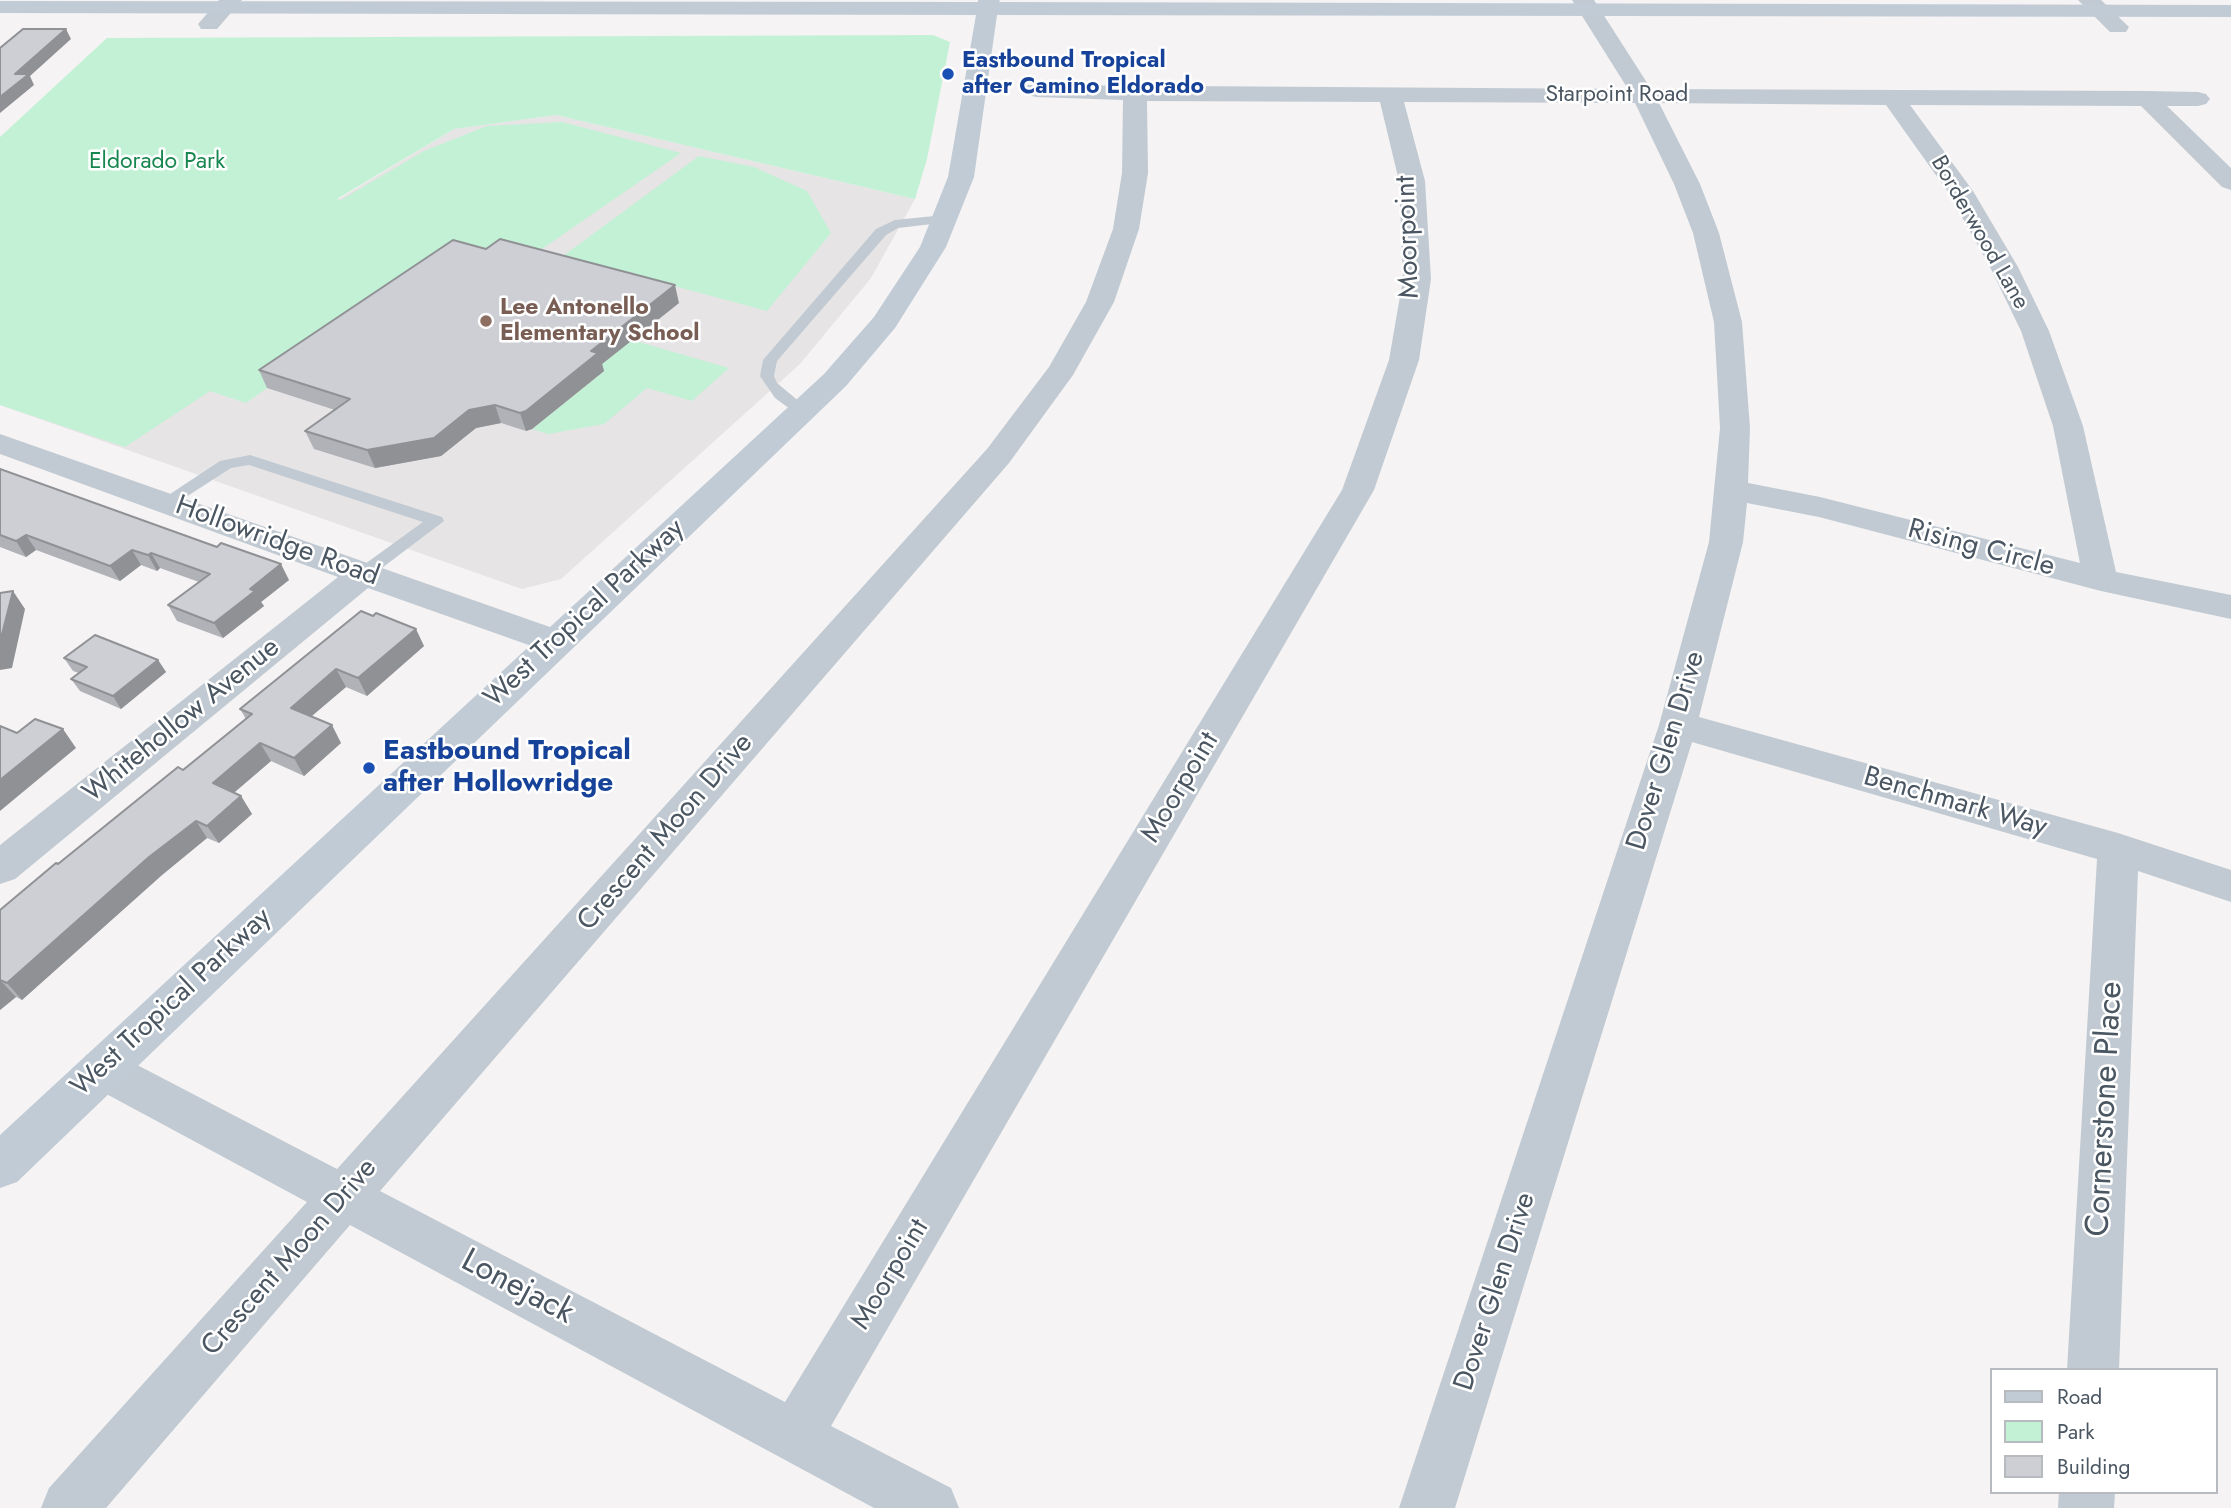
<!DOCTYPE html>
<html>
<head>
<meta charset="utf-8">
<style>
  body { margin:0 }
  #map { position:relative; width:2231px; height:1508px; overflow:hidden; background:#f5f3f3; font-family:Jost,sans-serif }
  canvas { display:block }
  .legend { position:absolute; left:1990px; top:1368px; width:228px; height:126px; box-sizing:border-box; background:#fff; border:2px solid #b7bbc0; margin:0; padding:9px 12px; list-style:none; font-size:21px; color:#4a5661 }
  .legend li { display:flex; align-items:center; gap:14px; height:35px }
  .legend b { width:35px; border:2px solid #b7bbc0 }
</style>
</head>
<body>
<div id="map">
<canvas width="2231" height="1508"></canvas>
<ul class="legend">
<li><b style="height:9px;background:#c1cbd6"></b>Road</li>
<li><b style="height:19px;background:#c3f1d5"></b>Park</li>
<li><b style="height:19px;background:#cdcfd5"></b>Building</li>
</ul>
</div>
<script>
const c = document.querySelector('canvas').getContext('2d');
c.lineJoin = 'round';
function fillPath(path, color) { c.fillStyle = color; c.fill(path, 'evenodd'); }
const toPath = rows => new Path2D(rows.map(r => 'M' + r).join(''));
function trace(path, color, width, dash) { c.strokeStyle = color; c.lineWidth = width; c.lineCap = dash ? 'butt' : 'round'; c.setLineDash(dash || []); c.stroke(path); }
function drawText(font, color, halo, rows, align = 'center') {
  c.font = font + ' Jost,sans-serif'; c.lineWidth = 5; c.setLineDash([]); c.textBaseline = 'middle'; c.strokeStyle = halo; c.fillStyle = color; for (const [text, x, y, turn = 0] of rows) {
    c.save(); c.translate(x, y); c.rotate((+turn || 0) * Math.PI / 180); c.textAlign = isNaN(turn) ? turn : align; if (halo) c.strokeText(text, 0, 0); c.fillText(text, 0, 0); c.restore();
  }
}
const education = toPath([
  [556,115,915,199,871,278,800,364,561,579,522,589,0,405,454,129]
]);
const green = toPath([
  [933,35,950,42,927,159,915,199,556,115,454,129,337,199,341,200,424,151,487,126,562,122,681,153,539,251,267,388,246,403,210,391,125,447,0,405,0,137,107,38],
  [699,156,754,167,807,191,831,233,767,311,563,256],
  [632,340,729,368,692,401,647,388,604,424,548,434,532,429,603,372,596,369]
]);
const lane = toPath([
  [944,215,951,219,949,222,898,228,886,235,777,361,774,376,777,383,807,408,810,411,807,414,797,414,775,398,760,376,763,360,876,229,895,220,944,215],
  [250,455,442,517,444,521,370,577,364,579,355,573,358,569,423,522,249,465,231,468,172,506,160,506,158,502,220,461,250,455]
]);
const street = toPath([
  [219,0,242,0,217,29,201,29,198,24,219,0],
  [1572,0,1594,0,1651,89,2146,91,2198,92,2206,94,2210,99,2206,104,2198,106,2167,106,2231,168,2231,190,2222,187,2141,106,1910,105,1973,191,2018,267,2049,331,2083,426,2116,572,2231,595,2231,619,2101,591,1819,517,1747,503,1743,542,1699,717,2118,833,2231,870,2231,902,2138,871,2119,1370,2067,1370,2097,859,1692,742,1455,1508,1399,1508,1659,725,1709,542,1720,428,1714,322,1693,233,1674,184,1635,103,1404,102,1425,181,1431,279,1419,360,1374,490,831,1426,951,1488,959,1508,874,1508,350,1225,106,1508,41,1508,49,1488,307,1202,86,1083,79,1069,86,1055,102,1049,118,1055,337,1169,987,449,1049,367,1086,302,1113,229,1122,173,1123,100,1036,97,1028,95,1024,90,1028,85,1628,89,1572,0],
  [1147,101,1380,102,1399,181,1403,279,1389,360,1342,490,785,1402,380,1191,1009,463,1073,375,1114,302,1139,229,1148,173,1147,101],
  [1659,103,1886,105,1948,192,1990,267,2021,331,2053,426,2080,563,1820,497,1748,483,1750,428,1742,322,1719,233,1700,184,1659,103],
  [2078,0,2101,0,2129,27,2126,32,2110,32,2078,0],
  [0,434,567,633,572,642,567,651,554,654,368,588,15,879,0,884,0,845,338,577,0,454,0,434],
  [2059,1492,2115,1492,2114,1508,2058,1508,2059,1492]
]);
const secondary = toPath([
  [978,0,1000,0,999,2,2231,5,2231,17,997,15,974,177,946,247,895,328,846,386,17,1182,0,1188,0,1135,824,374,874,317,920,247,948,177,976,15,0,13,0,1,978,2,978,0]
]);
const wall = toPath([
  [679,303,602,364,604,371,532,429,526,431,501,423,476,428,441,456,375,468,314,449,305,431,335,410,267,388,259,370],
  [0,469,289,580,261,602,264,606,223,638,177,621,168,605,199,582,160,568,157,571,141,565,120,581,36,550,26,557,0,547],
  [361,611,424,646,367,696,346,687,312,716,341,743,304,776,271,761,234,793,241,796,252,814,219,843,207,838,162,875,22,1000,16,997,0,1010,0,910,58,864,183,770,246,719,240,709],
  [64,658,158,660,166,672,121,709,80,691,71,679,79,673,73,671]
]);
const shadedWall = toPath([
  [66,29,71,39,30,76,34,85,0,113,0,97,15,74],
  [675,285,679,303,602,364,604,371,532,429,526,431,520,413,591,351],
  [495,405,501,423,476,428,441,456,375,468,367,450,469,410],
  [26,535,36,550,26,557,16,541],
  [132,550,141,565,120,581,110,566],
  [151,553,160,568,157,571,148,555],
  [281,564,289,580,261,602,264,606,223,638,214,623,250,589],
  [13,591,25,609,12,668,0,670,0,642],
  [416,629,424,646,367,696,358,678],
  [158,660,166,672,121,709,113,696],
  [336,669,346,687,301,725,291,708],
  [332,725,341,743,304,776,294,758],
  [63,729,76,748,0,811,0,780],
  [260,743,271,761,224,801,213,783],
  [241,796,252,814,219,843,207,826],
  [196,821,207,838,162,875,22,1000,7,983,149,857],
  [0,980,16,997,0,1010]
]);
const building = toPath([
  [23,29,66,29,15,74,29,74,0,97,0,48,23,29],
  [500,239,675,285,591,351,598,353,526,411,520,413,495,405,469,410,434,438,367,450,305,431,350,399,259,370,453,240,486,249,500,239],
  [0,469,217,547,221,543,281,564,250,589,255,591,214,623,168,605,210,574,151,553,148,555,132,550,110,566,26,535,16,541,0,535,0,469],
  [13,591,0,642,0,593,13,591],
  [361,611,373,616,376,613,416,629,358,678,336,669,291,708,332,725,294,758,260,743,213,783,241,796,207,826,196,821,149,857,7,983,0,980,0,910,56,863,58,864,178,767,183,770,252,714,240,709,361,611],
  [95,635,158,660,113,696,71,679,87,667,64,658,95,635],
  [35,719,63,729,0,780,0,726,17,733,35,719]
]);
const markers = [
  [948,74,7,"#1a4fb4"],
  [486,321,7,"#8d6e63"],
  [369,768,7,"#1a4fb4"]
];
const farTransitnames = [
  ["Eastbound Tropical",962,61],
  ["after Camino Eldorado",962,87]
];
const farStreetnames = [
  ["Starpoint Road",1617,95],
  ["Borderwood Lane",1979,233,60]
];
const farParknames = [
  ["Eldorado Park",157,162]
];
const farEducationnames = [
  ["Lee Antonello",500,308],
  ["Elementary School",500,334]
];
const streetNames = [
  ["Moorpoint",1409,237,-92],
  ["Hollowridge Road",277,542,20],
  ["Rising Circle",1981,549,15],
  ["West Tropical Parkway",585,614,-43],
  ["Whitehollow Avenue",182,721,-39],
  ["Dover Glen Drive",1667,751,-73],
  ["Moorpoint",1181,788,-59],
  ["Benchmark Way",1955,803,16],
  ["Crescent Moon Drive",666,833,-49],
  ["West Tropical Parkway",172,1003,-43],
  ["Crescent Moon Drive",290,1258,-49],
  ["Moorpoint",891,1275,-59],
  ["Dover Glen Drive",1496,1292,-72]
];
const transitNames = [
  ["Eastbound Tropical",383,752],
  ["after Hollowridge",383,784]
];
const nearStreetnames = [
  ["Cornerstone Place",2106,1109,-87],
  ["Lonejack",517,1288,28]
];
fillPath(education, '#e6e4e5');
fillPath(green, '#c3f1d5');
fillPath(lane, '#c1cad2');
fillPath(street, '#c1cad2');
fillPath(secondary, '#c1cbd6');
fillPath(wall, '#b0b2b7');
fillPath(shadedWall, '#909195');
fillPath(building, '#cdcfd5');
trace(building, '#909195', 2);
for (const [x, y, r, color] of markers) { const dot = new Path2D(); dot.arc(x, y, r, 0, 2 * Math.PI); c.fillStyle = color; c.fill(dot); trace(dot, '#fff', 2.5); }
drawText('bold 23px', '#164399', '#fff', farTransitnames, 'left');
drawText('23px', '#4a5661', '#fff', farStreetnames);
drawText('23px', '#17864f', '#fff', farParknames);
drawText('bold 23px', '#785e54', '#fff', farEducationnames, 'left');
drawText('28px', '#4a5661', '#fff', streetNames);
drawText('bold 28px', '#164399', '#fff', transitNames, 'left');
drawText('33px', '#4a5661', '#fff', nearStreetnames);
</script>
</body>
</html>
